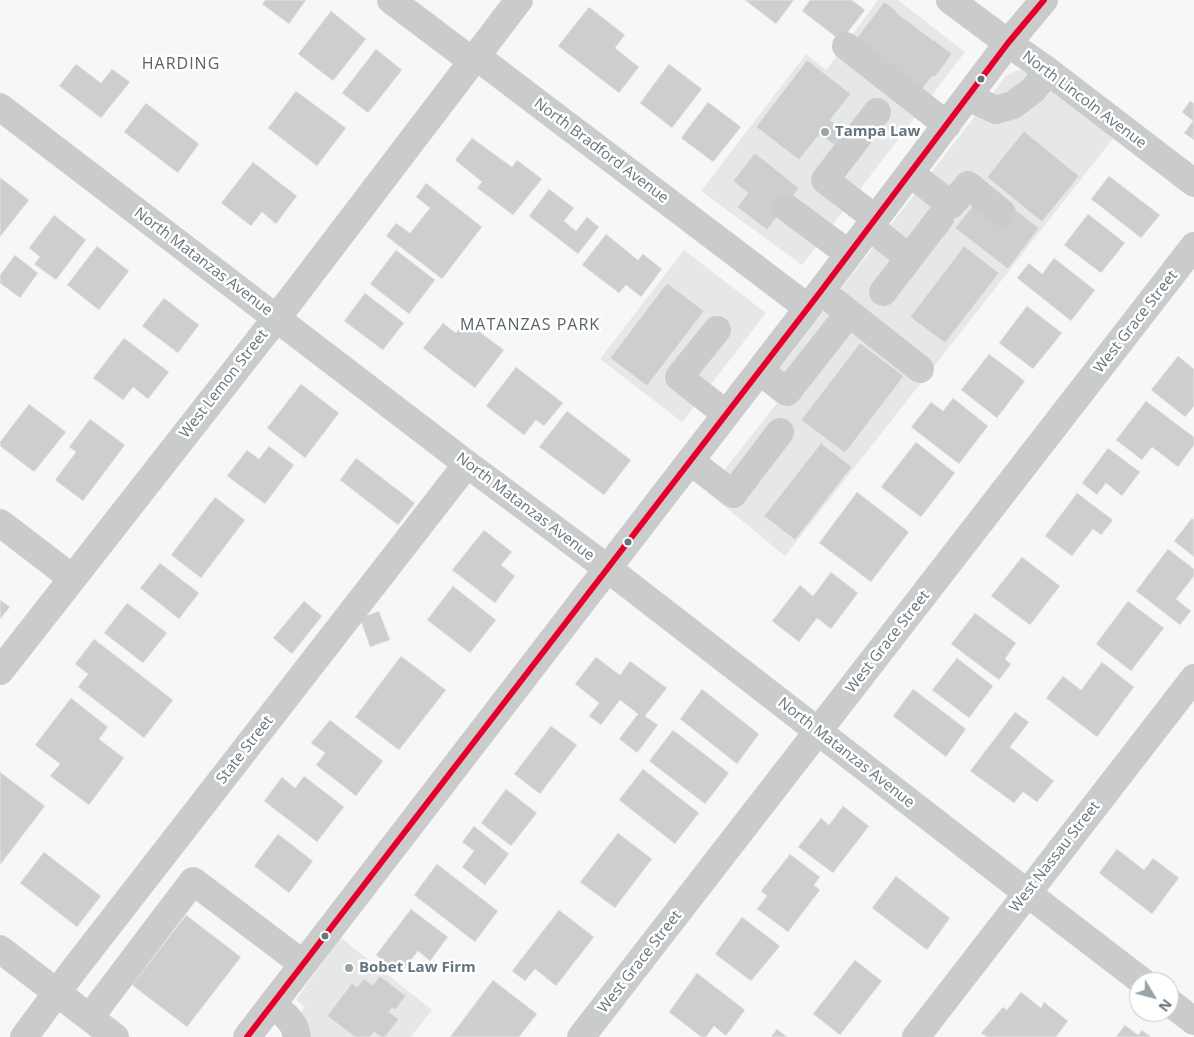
<!DOCTYPE html>
<html>
<head>
<meta charset="utf-8">
<style>
  body { margin:0 }
  #map { position:relative; width:1194px; height:1037px; overflow:hidden; background:#f7f7f7; font-family:"Open Sans",sans-serif }
  canvas { display:block }
  .north { position:absolute; left:1129px; top:972px; width:50px; height:50px; box-sizing:border-box; background:#fff; border:1px solid #c2c8cb; border-radius:50%; rotate:127deg; font-size:14px; font-weight:700; line-height:20px; text-align:center; color:#66767e }
  .north::after { content:''; display:block; margin:auto; width:18px; height:22px; background:#99a3a8; clip-path:polygon(50% 0,100% 100%,50% 72%,0 100%) }
</style>
</head>
<body>
<div id="map">
<canvas width="1194" height="1037"></canvas>
<div class="north">N</div>
</div>
<script>
const c = document.querySelector('canvas').getContext('2d');
c.lineJoin = 'round';
function fillPath(path, color) { c.fillStyle = color; c.fill(path, 'evenodd'); }
const toPath = rows => new Path2D(rows.map(r => 'M' + r).join(''));
function trace(path, color, width, dash) { c.strokeStyle = color; c.lineWidth = width; c.lineCap = dash ? 'butt' : 'round'; c.setLineDash(dash || []); c.stroke(path); }
function drawText(font, color, halo, rows, align = 'center') {
  c.font = font + ' "Open Sans",sans-serif'; c.lineWidth = 5; c.setLineDash([]); c.textBaseline = 'middle'; c.strokeStyle = halo; c.fillStyle = color; for (const [text, x, y, turn = 0] of rows) {
    c.save(); c.translate(x, y); c.rotate((+turn || 0) * Math.PI / 180); c.textAlign = isNaN(turn) ? turn : align; if (halo) c.strokeText(text, 0, 0); c.fillText(text, 0, 0); c.restore();
  }
}
const built = toPath([
  [878,0,898,0,965,52,802,265,701,191,806,54,826,70],
  [1017,70,1024,70,1115,136,785,556,707,492,777,403,762,391,1006,76],
  [684,250,766,313,682,422,600,359],
  [340,937,432,1010,411,1037,282,1037,305,1007,296,1000]
]);
const building = toPath([
  [265,0,306,0,289,24,262,4,265,0],
  [745,0,794,0,776,24,745,0],
  [810,0,852,0,865,10,841,41,802,11,810,0],
  [884,2,897,11,897,13,934,41,934,40,952,54,935,77,933,76,922,89,856,39,884,2],
  [589,7,625,35,615,48,639,67,619,93,558,46,589,7],
  [331,11,366,39,333,81,298,54,331,11],
  [376,49,402,70,368,113,342,93,376,49],
  [807,60,851,94,830,120,845,131,834,145,820,134,799,160,756,127,807,60],
  [76,64,101,83,112,69,130,82,101,118,59,86,76,64],
  [669,64,702,89,672,128,640,103,669,64],
  [296,91,346,128,317,166,268,128,296,91],
  [1190,101,1194,103,1194,140,1184,133,1193,121,1182,112,1190,101],
  [708,102,741,127,713,162,681,138,708,102],
  [146,103,199,144,178,173,124,132,146,103],
  [1024,131,1079,176,1042,222,987,177,1024,131],
  [472,138,512,167,517,160,542,179,513,215,477,188,482,182,455,160,472,138],
  [755,153,799,188,767,230,737,207,748,193,733,181,755,153],
  [253,162,297,196,276,224,262,212,251,226,221,203,253,162],
  [1109,176,1160,215,1141,238,1091,199,1109,176],
  [1,178,29,200,0,237,0,179,1,178],
  [426,183,482,227,442,279,386,236,396,223,410,233,430,208,416,197,426,183],
  [549,189,574,208,564,221,576,231,587,217,599,227,578,254,529,216,549,189],
  [976,202,1013,208,1039,228,1008,269,955,228,976,202],
  [1088,214,1125,243,1101,273,1064,245,1088,214],
  [54,215,86,240,56,280,34,264,40,257,29,248,54,215],
  [606,234,638,260,643,254,662,269,641,297,626,285,619,293,582,265,606,234],
  [97,246,129,271,99,310,67,285,97,246],
  [964,246,999,273,945,343,910,317,964,246],
  [396,250,435,280,409,314,370,284,396,250],
  [15,255,38,273,20,298,0,283,0,275,15,255],
  [1054,258,1095,290,1071,321,1017,278,1029,263,1042,274,1054,258],
  [667,283,704,311,647,386,610,358,667,283],
  [365,293,404,323,383,350,344,321,365,293],
  [164,298,199,325,178,353,142,326,164,298],
  [1027,306,1062,333,1033,369,999,343,1027,306],
  [465,321,504,350,475,388,423,348,443,323,456,333,465,321],
  [124,338,169,372,148,399,133,387,123,400,93,378,124,338],
  [860,343,904,376,845,453,801,420,860,343],
  [989,354,1025,381,997,418,961,390,989,354],
  [1178,356,1194,369,1194,406,1185,417,1151,390,1178,356],
  [516,367,563,403,544,426,536,420,524,435,486,406,516,367],
  [301,384,339,413,305,458,267,428,301,384],
  [953,398,988,426,959,464,911,427,931,402,943,411,953,398],
  [1146,401,1194,437,1194,445,1178,467,1152,447,1142,460,1116,440,1146,401],
  [29,404,66,432,34,472,0,446,0,442,29,404],
  [567,411,631,460,604,495,539,447,567,411],
  [90,419,125,445,83,501,55,480,76,452,69,447,90,419],
  [916,442,955,473,921,517,881,487,916,442],
  [821,443,852,467,795,540,764,516,821,443],
  [269,446,294,465,265,504,227,476,247,450,259,459,269,446],
  [1108,448,1140,472,1122,496,1106,483,1097,495,1082,483,1108,448],
  [356,458,415,503,398,525,340,480,356,458],
  [857,492,909,532,871,582,819,543,857,492],
  [1077,493,1113,520,1101,535,1093,529,1072,556,1045,536,1077,493],
  [215,497,245,520,201,578,171,555,215,497],
  [1192,518,1194,520,1194,557,1174,541,1192,518],
  [484,530,512,552,501,565,515,576,495,603,452,570,484,530],
  [1168,549,1194,569,1194,576,1176,599,1191,611,1180,625,1136,591,1168,549],
  [1022,557,1060,586,1030,625,991,596,1022,557],
  [160,563,199,593,179,619,140,588,160,563],
  [831,572,858,593,831,629,817,618,799,642,772,621,800,585,813,596,831,572],
  [453,586,496,620,470,653,427,620,453,586],
  [0,600,10,607,0,619,0,600],
  [304,601,322,616,292,654,273,638,304,601],
  [1128,601,1164,628,1131,671,1096,644,1128,601],
  [127,603,167,633,143,663,104,633,127,603],
  [379,611,390,640,370,647,360,618,379,611],
  [975,613,1016,643,1005,659,1011,664,999,680,951,644,975,613],
  [94,639,173,700,144,738,78,687,88,674,75,664,94,639],
  [401,656,446,690,399,750,355,717,401,656],
  [596,657,620,675,630,661,667,688,645,716,658,725,637,753,619,739,638,714,620,700,601,725,589,716,599,703,575,684,596,657],
  [957,658,993,686,969,718,932,690,957,658],
  [1102,662,1134,687,1097,737,1046,698,1063,676,1081,690,1102,662],
  [702,689,759,734,737,764,680,719,702,689],
  [913,689,966,729,946,757,893,716,913,689],
  [71,698,108,727,99,739,124,758,89,805,50,776,60,764,35,745,71,698],
  [1015,712,1029,722,1010,747,1054,781,1037,802,1023,792,1014,803,970,771,1015,712],
  [330,720,383,761,356,796,316,765,325,753,311,743,330,720],
  [551,726,577,745,540,794,514,774,551,726],
  [673,730,729,773,705,804,649,761,673,730],
  [643,769,699,813,675,844,619,800,643,769],
  [0,772,45,806,0,865,0,772],
  [304,776,344,807,317,842,264,801,282,777,295,788,304,776],
  [506,789,537,813,511,846,481,823,506,789],
  [843,806,869,826,833,873,798,847,821,818,829,825,843,806],
  [474,826,509,854,485,885,462,867,474,851,462,842,474,826],
  [618,833,652,859,615,908,580,882,618,833],
  [278,834,313,861,289,893,254,866,278,834],
  [1117,849,1144,870,1153,858,1179,878,1152,914,1099,873,1117,849],
  [44,852,101,896,77,927,20,883,44,852],
  [790,854,820,877,814,885,820,890,788,932,757,909,767,896,761,891,790,854],
  [437,864,498,911,475,942,414,895,437,864],
  [896,876,950,918,927,950,872,908,896,876],
  [411,909,448,937,430,961,418,951,400,974,376,955,411,909],
  [559,910,594,937,556,986,535,969,525,981,512,971,559,910],
  [186,915,241,957,187,1027,132,985,186,915],
  [742,917,780,946,751,981,715,954,742,917],
  [855,960,882,981,840,1035,813,1014,855,960],
  [697,973,745,1010,726,1036,714,1026,706,1037,701,1037,669,1012,697,973],
  [380,976,406,996,395,1010,392,1008,389,1012,399,1019,385,1037,381,1037,374,1032,370,1037,355,1037,327,1016,352,983,357,987,364,979,373,985,380,976],
  [493,980,537,1014,519,1037,450,1037,493,980],
  [1021,992,1041,1008,1044,1002,1068,1021,1056,1037,987,1037,981,1033,1003,1007,1007,1010,1021,992],
  [1125,1025,1138,1035,1142,1030,1151,1037,1116,1037,1125,1025],
  [777,1029,787,1037,771,1037,777,1029]
]);
const minor = toPath([
  [391,0,464,55,485,63,808,308],
  [950,0,1008,43,1048,71,1194,183],
  [846,46,947,125],
  [968,97,996,110,1013,105,1033,90,1048,71],
  [0,107,467,464,607,568,1027,893,1143,982],
  [910,173,951,205,968,185,1002,213],
  [787,208,849,254],
  [876,219,825,180,877,112],
  [870,227,909,258],
  [883,292,940,218],
  [835,302,920,369],
  [717,330,679,377,726,414],
  [760,371,787,392,849,313],
  [690,461,733,494,780,432],
  [0,523,72,578],
  [0,671,289,302,519,0],
  [0,949,115,1037],
  [1169,1002,1194,1021],
  [272,1004,287,1017,294,1026,297,1037],
  [90,1017,193,881,303,964],
  [24,1037,76,967,467,464],
  [247,1037,821,291,1008,43,1044,0],
  [581,1037,1194,246],
  [916,1037,1194,678]
]);
const bus1 = toPath([
  [247,1037,821,291,1008,43,1044,0]
]);
const markers = [
  [981,79,4.5,"#66767e"],
  [825,132,5,"#99a3a8"],
  [628,542,4.5,"#66767e"],
  [325,936,4.5,"#66767e"],
  [349,968,5,"#99a3a8"]
];
const streetNames = [
  ["North Lincoln Avenue",1084,100,37],
  ["North Bradford Avenue",601,151,37],
  ["North Matanzas Avenue",203,262,37],
  ["West Grace Street",1136,322,-52],
  ["West Lemon Street",224,384,-52],
  ["North Matanzas Avenue",525,507,37],
  ["West Grace Street",888,642,-52],
  ["State Street",245,750,-52],
  ["North Matanzas Avenue",846,753,38],
  ["West Nassau Street",1055,857,-52],
  ["West Grace Street",640,962,-52]
];
const poiNames = [
  ["Tampa Law",835,132],
  ["Bobet Law Firm",359,968]
];
const neighbourhoodNames = [
  ["HARDING",181,64],
  ["MATANZAS PARK",530,325]
];
fillPath(built, '#e6e8e7');
fillPath(building, '#cdcecf');
trace(building, '#e6e6e6', 1);
trace(minor, '#cacccc', 28);
trace(bus1, '#e4002b', 6);
for (const [x, y, r, color] of markers) { const dot = new Path2D(); dot.arc(x, y, r, 0, 2 * Math.PI); c.fillStyle = color; c.fill(dot); trace(dot, '#fff', 2); }
drawText('15px', '#66767e', '#fff', streetNames);
drawText('bold 15px', '#66767e', '#fff', poiNames, 'left');
c.letterSpacing = '1px';
drawText('16px', '#58636a', '#fff', neighbourhoodNames);
c.letterSpacing = '0px';
</script>
</body>
</html>
